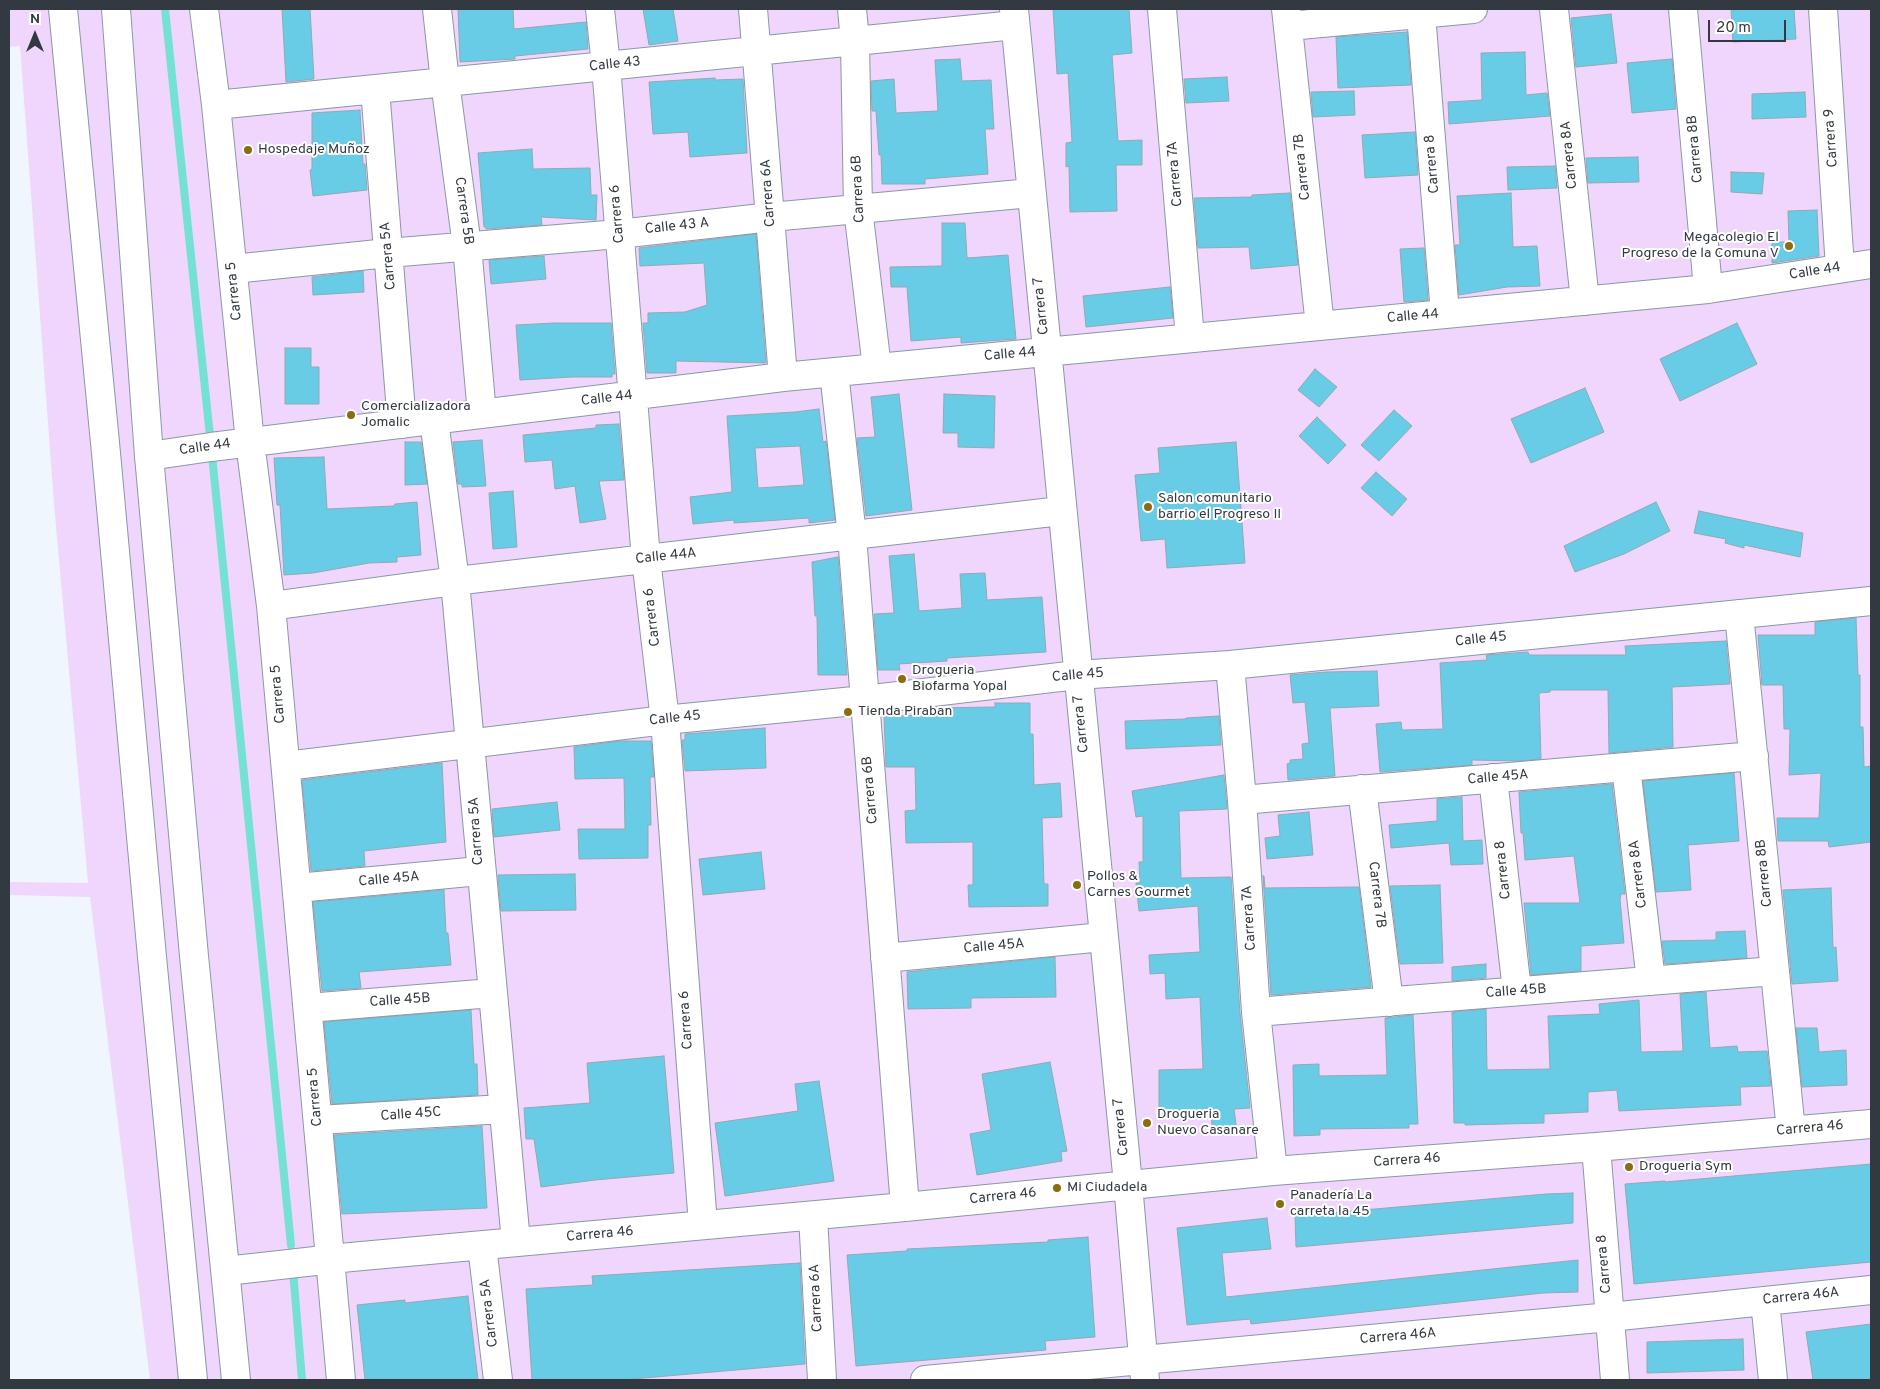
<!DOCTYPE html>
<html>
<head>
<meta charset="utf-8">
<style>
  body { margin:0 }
  #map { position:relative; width:1880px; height:1389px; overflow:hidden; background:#eff6fd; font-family:Overpass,sans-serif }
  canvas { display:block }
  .frame { position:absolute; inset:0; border:10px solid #323940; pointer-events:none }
  .north { position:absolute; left:10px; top:10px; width:50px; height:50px; -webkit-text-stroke:4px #fff; paint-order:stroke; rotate:0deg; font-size:14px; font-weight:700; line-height:20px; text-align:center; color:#323940 }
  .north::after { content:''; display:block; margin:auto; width:18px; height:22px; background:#323940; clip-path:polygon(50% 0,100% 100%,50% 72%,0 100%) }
  .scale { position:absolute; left:1708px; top:20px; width:78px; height:22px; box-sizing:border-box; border:2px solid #323940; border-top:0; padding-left:6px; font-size:15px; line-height:18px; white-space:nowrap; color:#323940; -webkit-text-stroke:4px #fff; paint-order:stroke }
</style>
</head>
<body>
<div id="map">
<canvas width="1880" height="1389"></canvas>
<div class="frame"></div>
<div class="north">N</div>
<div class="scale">20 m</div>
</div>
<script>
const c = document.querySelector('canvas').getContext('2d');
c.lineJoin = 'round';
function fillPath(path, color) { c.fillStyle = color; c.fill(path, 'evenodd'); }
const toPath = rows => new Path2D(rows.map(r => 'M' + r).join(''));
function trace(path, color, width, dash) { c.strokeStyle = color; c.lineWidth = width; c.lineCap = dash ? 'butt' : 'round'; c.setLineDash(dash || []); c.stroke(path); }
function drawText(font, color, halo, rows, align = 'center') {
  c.font = font + ' Overpass,sans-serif'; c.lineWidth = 4; c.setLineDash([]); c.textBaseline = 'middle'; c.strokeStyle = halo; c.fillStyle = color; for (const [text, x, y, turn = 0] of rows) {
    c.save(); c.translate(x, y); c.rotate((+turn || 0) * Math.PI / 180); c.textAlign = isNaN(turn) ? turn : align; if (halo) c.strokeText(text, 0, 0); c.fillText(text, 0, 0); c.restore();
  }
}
const green = toPath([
  [9,9,1871,9,1871,1380,150,1380,90,897,9,895,9,882,88,883,54,504,20,46,9,47]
]);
const stream = toPath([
  [165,9,210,436],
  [212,455,291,1245],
  [293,1270,302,1380]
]);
const building = toPath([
  [282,9,310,9,314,79,286,82,282,9],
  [458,9,513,9,514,29,586,22,588,49,515,56,515,59,460,62,458,9],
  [643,9,673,9,678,41,649,45,643,9],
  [1053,9,1129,9,1132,53,1112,55,1118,141,1142,140,1142,165,1116,165,1117,211,1070,212,1069,166,1066,167,1066,143,1072,142,1068,73,1057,74,1053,9],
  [1731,9,1794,9,1796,39,1733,42,1731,9],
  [1611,14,1617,63,1576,67,1571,18,1611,14],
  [1407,32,1411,85,1338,88,1336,37,1407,32],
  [1525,52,1526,95,1547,93,1550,116,1449,124,1448,102,1482,100,1481,53,1525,52],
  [960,59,962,81,991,80,994,129,985,129,988,174,925,179,925,184,882,184,881,155,879,155,876,111,872,111,871,81,894,79,896,113,938,111,935,60,960,59],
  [1672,59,1676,109,1632,113,1627,63,1672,59],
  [1227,77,1229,101,1186,103,1184,79,1227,77],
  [715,78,715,80,743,79,747,153,690,157,688,132,653,134,649,82,715,78],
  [1354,91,1355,115,1313,117,1311,92,1354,91],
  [1805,92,1806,117,1752,119,1752,94,1805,92],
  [360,110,363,164,365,164,367,190,313,196,310,170,312,169,312,113,360,110],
  [1415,132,1418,175,1365,178,1362,135,1415,132],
  [532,149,533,169,590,168,591,195,597,195,596,220,541,217,542,225,486,229,486,227,484,227,478,153,532,149],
  [1638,157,1639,182,1588,183,1586,158,1638,157],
  [1555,166,1557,188,1508,190,1507,167,1555,166],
  [1731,172,1764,173,1762,194,1731,192,1731,172],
  [1290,193,1298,265,1251,269,1249,247,1198,248,1194,198,1252,197,1252,195,1290,193],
  [1511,193,1513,247,1537,246,1540,286,1507,287,1459,295,1455,245,1460,245,1457,196,1511,193],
  [1817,210,1819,256,1772,263,1772,242,1789,242,1788,211,1817,210],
  [942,223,965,223,967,258,1008,255,1016,339,961,343,961,337,911,341,907,287,891,287,890,267,942,266,942,223],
  [756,234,766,363,676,361,676,373,647,373,643,323,648,323,648,313,685,312,707,305,704,263,640,266,639,248,756,234],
  [1424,248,1428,300,1404,302,1400,249,1424,248],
  [544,256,546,279,491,284,489,260,544,256],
  [363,271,364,292,313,295,312,277,363,271],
  [1170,287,1173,318,1086,327,1083,296,1170,287],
  [554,323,611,323,615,374,612,374,612,377,572,377,520,380,516,325,554,323],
  [1737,323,1757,364,1680,401,1660,359,1737,323],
  [285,348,311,348,311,367,319,367,319,404,285,404,285,348],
  [1315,369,1337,387,1319,407,1298,390,1315,369],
  [1585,388,1604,432,1531,463,1511,419,1585,388],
  [899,394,912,510,866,516,857,438,875,437,871,397,899,394],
  [944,394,995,396,994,448,958,447,958,433,943,433,944,394],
  [819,409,823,442,826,441,835,520,809,523,809,518,734,523,734,520,693,524,690,497,732,492,727,416,795,412,819,409],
  [800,446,804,485,758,488,755,448,800,446],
  [1394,410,1412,426,1379,461,1361,445,1394,410],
  [1317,417,1346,445,1328,464,1299,436,1317,417],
  [619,424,624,480,599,481,606,519,580,523,575,486,555,489,552,460,525,462,523,435,596,428,596,425,619,424],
  [482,440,486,486,462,487,462,484,458,484,453,442,482,440],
  [405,442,421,442,427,484,405,485,405,442],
  [1236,442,1245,563,1167,568,1165,539,1141,541,1135,475,1160,473,1158,448,1236,442],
  [324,457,327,509,394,506,395,504,417,502,421,555,397,557,397,562,369,563,313,573,284,575,280,505,277,505,274,458,324,457],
  [1376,472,1407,499,1392,516,1361,488,1376,472],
  [513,491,517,547,493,549,489,493,513,491],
  [1656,502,1670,531,1624,554,1575,572,1564,546,1656,502],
  [1699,511,1803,533,1800,557,1744,545,1744,548,1725,543,1726,539,1694,533,1699,511],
  [914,554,919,611,962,608,960,574,985,573,987,600,1042,597,1046,652,947,658,947,661,899,664,900,670,878,670,874,614,894,613,889,556,914,554],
  [838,557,847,675,818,675,817,616,815,616,812,562,838,557],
  [1856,618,1858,675,1860,675,1860,727,1863,727,1864,767,1871,766,1871,842,1829,847,1828,841,1778,841,1777,818,1819,818,1821,773,1789,775,1790,729,1784,729,1783,685,1762,685,1758,635,1815,635,1815,622,1856,618],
  [1726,641,1730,684,1672,687,1673,747,1609,753,1608,690,1550,690,1550,692,1539,693,1541,759,1518,761,1472,760,1472,765,1380,772,1376,724,1401,722,1402,730,1443,729,1440,663,1487,660,1486,655,1528,652,1529,655,1626,655,1625,646,1726,641],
  [1377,671,1379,706,1330,708,1335,776,1288,780,1287,764,1290,763,1290,760,1303,759,1302,744,1309,743,1305,702,1293,703,1290,675,1326,672,1377,671],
  [995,703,1030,703,1030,734,1033,734,1034,785,1060,783,1062,817,1042,818,1044,884,1048,884,1048,906,969,907,968,885,973,885,973,842,906,843,905,811,916,810,915,767,886,767,884,716,930,715,930,708,995,707,995,703],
  [1219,716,1221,745,1126,749,1125,721,1186,719,1186,718,1219,716],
  [765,728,766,768,685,771,682,740,685,740,685,734,765,728],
  [620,741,651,741,654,777,650,777,651,825,648,825,648,858,579,859,578,829,625,829,624,778,575,779,574,747,620,741],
  [442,763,446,842,364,851,365,866,311,871,302,780,442,763],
  [1734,773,1739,841,1688,845,1691,890,1656,892,1643,781,1734,773],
  [1224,775,1227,809,1179,811,1181,878,1231,877,1240,1013,1250,1108,1234,1109,1237,1132,1213,1135,1211,1114,1159,1115,1159,1070,1203,1069,1200,997,1166,999,1165,973,1150,974,1149,955,1200,952,1198,906,1139,911,1136,883,1140,883,1139,862,1143,862,1143,816,1136,817,1132,791,1224,775],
  [1612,784,1625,894,1621,894,1620,899,1624,943,1581,946,1581,971,1531,975,1524,903,1580,903,1574,856,1525,860,1523,833,1521,833,1519,792,1612,784],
  [1462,797,1463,841,1482,840,1483,864,1451,865,1449,843,1391,848,1389,825,1437,821,1437,799,1462,797],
  [557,802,560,830,494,837,492,809,557,802],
  [1309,812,1313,855,1267,859,1265,838,1280,836,1278,815,1309,812],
  [761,852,765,889,703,895,699,859,761,852],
  [575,874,576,910,501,911,498,875,575,874],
  [1263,876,1264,876,1265,888,1359,887,1371,987,1271,995,1263,876],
  [1440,885,1443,963,1400,964,1390,886,1440,885],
  [1831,888,1833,948,1836,947,1838,981,1792,984,1783,890,1831,888],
  [444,890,446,933,448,933,451,965,359,972,361,988,322,991,313,902,444,890],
  [1745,931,1747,958,1665,964,1662,941,1716,940,1716,932,1745,931],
  [1055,957,1056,997,971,998,971,1008,908,1009,907,972,1055,957],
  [1486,964,1486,978,1452,981,1452,967,1486,964],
  [1706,992,1710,1048,1737,1046,1738,1052,1767,1051,1771,1086,1740,1087,1741,1105,1619,1111,1617,1090,1588,1092,1588,1112,1544,1114,1544,1123,1465,1125,1465,1123,1454,1123,1452,1012,1486,1009,1487,1070,1550,1069,1548,1016,1600,1014,1599,1004,1639,1000,1641,1052,1683,1051,1680,994,1706,992],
  [471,1010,474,1064,477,1064,478,1095,332,1104,324,1022,471,1010],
  [1413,1015,1418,1124,1409,1124,1409,1128,1320,1129,1320,1135,1294,1136,1293,1065,1319,1064,1319,1076,1387,1075,1385,1018,1413,1015],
  [1796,1028,1817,1028,1819,1052,1846,1050,1847,1085,1802,1087,1796,1028],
  [664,1056,674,1173,595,1180,541,1187,534,1139,526,1139,524,1108,590,1103,587,1063,664,1056],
  [1050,1062,1067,1151,1061,1152,1062,1161,977,1175,970,1134,991,1130,982,1074,1050,1062],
  [819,1081,834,1181,725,1196,715,1123,798,1111,795,1084,819,1081],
  [482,1126,487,1208,342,1214,334,1135,482,1126],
  [1871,1164,1871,1262,1634,1284,1625,1184,1665,1181,1665,1182,1871,1164],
  [1573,1193,1573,1223,1296,1247,1295,1216,1546,1194,1573,1193],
  [1267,1218,1271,1249,1222,1253,1226,1297,1578,1260,1578,1292,1543,1293,1251,1324,1250,1319,1187,1325,1177,1228,1267,1218],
  [1088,1237,1095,1337,1045,1341,1046,1350,856,1366,847,1255,907,1251,907,1249,1048,1242,1048,1240,1088,1237],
  [800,1263,805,1364,621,1380,532,1380,526,1289,593,1285,592,1276,800,1263],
  [468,1296,478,1380,365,1380,357,1305,405,1300,405,1303,468,1296],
  [1871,1324,1871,1380,1813,1380,1806,1332,1871,1324],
  [1743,1339,1744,1370,1647,1373,1647,1342,1743,1339]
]);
const street = toPath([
  [204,9,216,105,250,442,271,606,341,1380],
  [437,9,445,82,467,246,482,414],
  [600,9,606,66,646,559,665,720,703,1225],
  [753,9,783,377],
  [852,9,855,41,858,209,877,368],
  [1014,9,1128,1184,1145,1380],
  [1162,9,1190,338],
  [1286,9,1320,326],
  [1554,9,1585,301],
  [1683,9,1708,289],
  [1823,9,1840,268],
  [1421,14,1445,314],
  [1289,26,1473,9],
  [375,89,402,424],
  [216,105,1015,25],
  [233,269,388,253,619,234,771,217,1031,193],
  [834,372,852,536,905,1207],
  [434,420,455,581,516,1242],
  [149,456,211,447,783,377,1708,289,1871,264],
  [271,606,455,581,1061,511],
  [1739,614,1791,1131],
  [1230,665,1242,800,1256,1012,1273,1171],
  [286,766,665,720,864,700,1077,675,1230,665,1871,601],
  [1626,767,1651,981],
  [1493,778,1517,991],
  [1362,789,1389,1002],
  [1242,800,1754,756],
  [297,888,480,871],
  [885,958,1103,937],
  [308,1008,492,993],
  [1256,1012,1775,971],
  [318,1120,503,1109],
  [1596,1147,1615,1380],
  [813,1216,822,1380],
  [482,1246,498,1380],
  [226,1271,351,1257,905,1207,1273,1171,1596,1147,1871,1124],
  [1765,1301,1773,1380],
  [925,1380,1610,1317,1871,1290]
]);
const secondary = toPath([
  [63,9,106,453,152,957,193,1380],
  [116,9,149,456,194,956,236,1380]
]);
const markers = [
  [248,150,5,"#8b6d0e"],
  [1789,246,5,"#8b6d0e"],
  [351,415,5,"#8b6d0e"],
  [1148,507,5,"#8b6d0e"],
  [902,679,5,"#8b6d0e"],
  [848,712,5,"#8b6d0e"],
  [1077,885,5,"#8b6d0e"],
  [1147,1123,5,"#8b6d0e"],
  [1629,1167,5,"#8b6d0e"],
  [1057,1188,5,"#8b6d0e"],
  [1280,1204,5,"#8b6d0e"]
];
const streetNames = [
  ["Calle 43",615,65,-6],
  ["Carrera 9",1832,138,-94],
  ["Carrera 8B",1696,149,-95],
  ["Carrera 8A",1570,155,-96],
  ["Carrera 8",1433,164,-95],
  ["Carrera 7B",1303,167,-96],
  ["Carrera 7A",1176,174,-95],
  ["Carrera 6B",859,189,-93],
  ["Carrera 6A",769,193,-94],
  ["Carrera 5B",463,211,82],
  ["Carrera 6",618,214,-95],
  ["Calle 43 A",677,227,-6],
  ["Carrera 5A",389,256,-95],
  ["Calle 44",1815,272,-9],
  ["Carrera 5",235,291,-96],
  ["Carrera 7",1042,306,-96],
  ["Calle 44",1413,317,-5],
  ["Calle 44",1010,355,-5],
  ["Calle 44",607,399,-7],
  ["Calle 44",205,448,-8],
  ["Calle 44A",666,557,-6],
  ["Carrera 6",653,617,-97],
  ["Calle 45",1481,640,-6],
  ["Calle 45",1078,676,-5],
  ["Carrera 5",279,694,-95],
  ["Calle 45",675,719,-6],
  ["Carrera 7",1082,724,-96],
  ["Calle 45A",1498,778,-5],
  ["Carrera 6B",871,790,-95],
  ["Carrera 5A",477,831,-94],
  ["Carrera 8",1504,870,-96],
  ["Carrera 8B",1765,873,-96],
  ["Carrera 8A",1639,874,-97],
  ["Calle 45A",389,880,-5],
  ["Carrera 7B",1376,895,83],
  ["Carrera 7A",1250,918,-94],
  ["Calle 45A",994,947,-5],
  ["Calle 45B",1516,992,-4],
  ["Calle 45B",400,1001,-4],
  ["Carrera 6",687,1020,-94],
  ["Carrera 5",316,1097,-95],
  ["Calle 45C",411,1115,-4],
  ["Carrera 7",1122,1127,-96],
  ["Carrera 46",1810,1129,-5],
  ["Carrera 46",1407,1161,-4],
  ["Carrera 46",1003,1197,-6],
  ["Carrera 46",600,1235,-5],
  ["Carrera 8",1605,1264,-95],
  ["Carrera 46A",1801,1297,-6],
  ["Carrera 6A",817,1298,-93],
  ["Carrera 5A",490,1313,-97],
  ["Carrera 46A",1398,1337,-5]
];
const poiNames = [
  ["Hospedaje Muñoz",258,150],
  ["Megacolegio El",1779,238,"right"],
  ["Progreso de la Comuna V",1779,254,"right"],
  ["Comercializadora",361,407],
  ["Jomalic",361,423],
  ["Salon comunitario",1158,499],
  ["barrio el Progreso II",1158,515],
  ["Drogueria",912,671],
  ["Biofarma Yopal",912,687],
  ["Tienda Piraban",858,712],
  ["Pollos &",1087,877],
  ["Carnes Gourmet",1087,893],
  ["Drogueria",1157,1115],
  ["Nuevo Casanare",1157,1131],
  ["Drogueria Sym",1639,1167],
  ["Mi Ciudadela",1067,1188],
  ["Panadería La",1290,1196],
  ["carreta la 45",1290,1212]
];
fillPath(green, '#f0d6fd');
trace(stream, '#75e0d4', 8);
fillPath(building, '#68cce7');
trace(building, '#90abb3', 1);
trace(street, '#8898a9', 30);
trace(secondary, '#8898a9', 30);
trace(street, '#fff', 28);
trace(secondary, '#fff', 28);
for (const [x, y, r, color] of markers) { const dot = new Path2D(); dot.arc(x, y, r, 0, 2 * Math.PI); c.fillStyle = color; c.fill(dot); trace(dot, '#fff', 2); }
drawText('14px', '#323940', '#fff', streetNames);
drawText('14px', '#323940', '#fff', poiNames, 'left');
</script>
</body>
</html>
